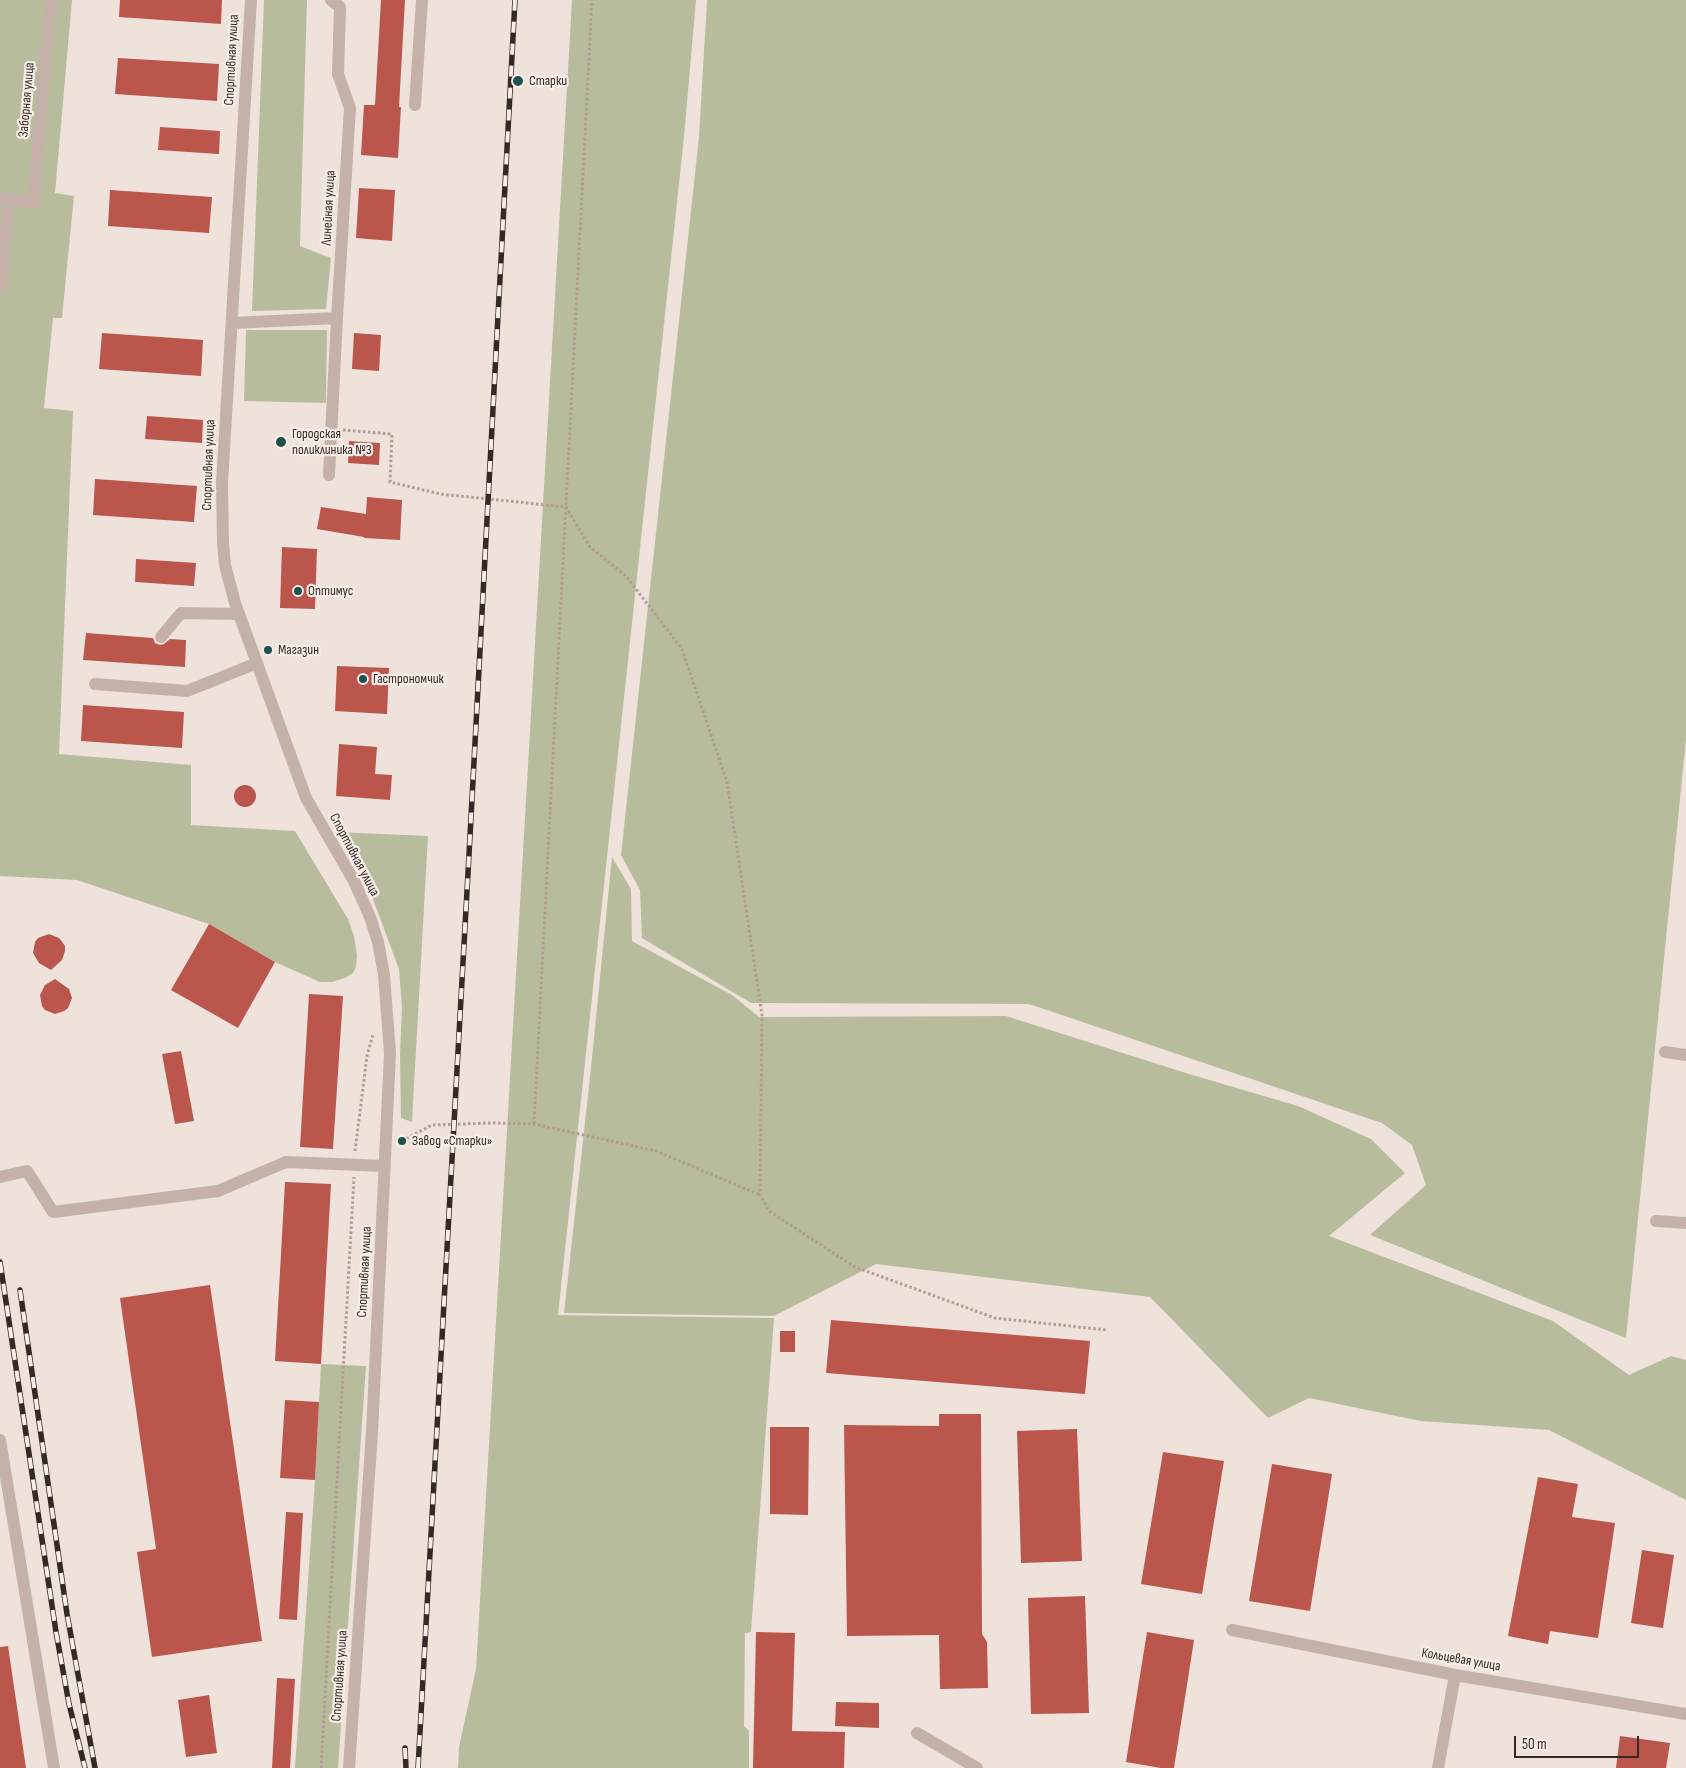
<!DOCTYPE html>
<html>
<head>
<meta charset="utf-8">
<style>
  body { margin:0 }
  #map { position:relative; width:1686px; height:1768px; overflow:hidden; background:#efe2db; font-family:"Sofia Sans Condensed",sans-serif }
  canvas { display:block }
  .scale { position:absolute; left:1514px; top:1736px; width:125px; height:22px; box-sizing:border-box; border:2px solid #332927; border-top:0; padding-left:6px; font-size:15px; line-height:18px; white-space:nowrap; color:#332927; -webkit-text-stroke:4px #f7ede7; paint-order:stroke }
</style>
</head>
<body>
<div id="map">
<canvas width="1686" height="1768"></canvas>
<div class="scale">50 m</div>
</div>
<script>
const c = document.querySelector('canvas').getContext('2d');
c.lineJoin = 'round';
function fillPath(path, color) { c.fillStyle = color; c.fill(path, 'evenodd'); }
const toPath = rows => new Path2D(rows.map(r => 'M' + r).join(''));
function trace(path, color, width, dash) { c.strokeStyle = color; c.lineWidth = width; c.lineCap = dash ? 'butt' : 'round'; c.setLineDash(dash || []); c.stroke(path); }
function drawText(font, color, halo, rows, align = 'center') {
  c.font = font + ' "Sofia Sans Condensed",sans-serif'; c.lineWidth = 4.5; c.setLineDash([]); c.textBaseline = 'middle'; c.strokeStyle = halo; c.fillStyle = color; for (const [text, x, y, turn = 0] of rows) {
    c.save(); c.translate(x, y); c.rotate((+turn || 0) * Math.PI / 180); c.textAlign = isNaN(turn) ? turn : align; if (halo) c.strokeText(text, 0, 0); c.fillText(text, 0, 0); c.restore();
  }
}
const green = toPath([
  [0,0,72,0,55,193,74,196,62,318,53,318,44,408,73,411,59,754,191,765,191,825,295,831,348,919,354,936,357,955,356,967,353,973,345,978,332,982,320,982,275,962,209,924,77,880,0,876],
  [264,0,307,0,300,246,331,258,326,309,252,311],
  [572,0,696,0,684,137,558,1315,774,1318,751,1632,745,1633,744,1726,749,1731,749,1768,458,1768,459,1747,476,1669],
  [707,0,1686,0,1686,739,1626,1338,1370,1235,1426,1185,1412,1145,1382,1123,1029,1004,751,1003,642,938,640,890,621,855,699,137],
  [246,330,327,330,326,403,244,401],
  [335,832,428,836,412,1122,401,1118,400,1054,402,1007,399,969,361,867],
  [612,857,631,889,632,941,732,995,759,1017,1006,1016,1189,1074,1298,1106,1371,1139,1405,1173,1329,1236,1553,1321,1629,1375,1671,1356,1686,1360,1686,1500,1549,1430,1421,1421,1309,1398,1268,1418,1150,1297,876,1264,774,1316,564,1313,591,1068],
  [321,1364,366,1366,338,1768,295,1768,315,1480]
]);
const building = toPath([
  [120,0,222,0,221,24,119,17],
  [381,0,405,0,399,107,401,107,398,158,361,155,364,105,375,105],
  [118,58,219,64,217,101,115,94],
  [160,127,220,131,219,154,158,150],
  [359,188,395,190,392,241,356,238],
  [110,190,212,197,209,233,108,226],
  [102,333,203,340,201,376,99,369],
  [354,333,381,335,379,371,352,369],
  [147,416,203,420,202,443,145,439],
  [349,441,380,443,379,465,348,463],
  [95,479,197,486,194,522,93,515],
  [367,497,402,500,400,540,364,538,364,537,317,529,321,507,366,514],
  [282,547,317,549,315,609,280,608],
  [136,559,196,563,194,586,135,582],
  [86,633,153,638,155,643,160,645,164,644,170,639,186,640,185,667,83,660],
  [337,666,389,668,387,714,335,711],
  [83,705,184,712,182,748,81,741],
  [339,744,377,747,375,774,392,775,390,800,336,796],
  '234 796a11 11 0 1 1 22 0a11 11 0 1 1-22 0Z',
  [209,924,275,962,238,1028,171,990],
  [49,934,59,938,65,946,65,951,62,960,51,970,39,963,33,953,35,942,38,938],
  [55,979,69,989,72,998,68,1008,64,1011,55,1014,45,1010,42,1006,40,995,45,985],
  [309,994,343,996,333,1149,300,1147],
  [181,1051,194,1121,175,1124,162,1054],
  [285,1182,331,1184,321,1364,275,1361],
  [210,1285,262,1641,152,1657,137,1552,156,1549,120,1298],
  [831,1320,1090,1341,1085,1394,826,1373],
  [780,1331,795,1331,795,1352,780,1352],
  [285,1400,319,1402,315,1480,280,1478],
  [939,1414,981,1414,982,1634,987,1642,988,1688,940,1689,939,1635,847,1636,844,1425,939,1426],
  [770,1427,809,1427,808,1515,770,1514],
  [1077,1429,1082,1561,1021,1563,1017,1431],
  [1163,1452,1224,1461,1202,1594,1141,1584],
  [1272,1464,1332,1474,1310,1611,1249,1601],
  [1538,1477,1578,1484,1572,1517,1615,1523,1598,1638,1550,1631,1548,1644,1508,1636],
  [286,1512,303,1513,297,1620,279,1619],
  [1642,1550,1674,1555,1663,1628,1631,1623],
  [1085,1596,1089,1713,1031,1714,1028,1598],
  [756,1632,795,1633,792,1731,845,1732,844,1768,753,1768],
  [1147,1632,1194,1640,1174,1768,1161,1768,1126,1762],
  [8,1646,26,1768,0,1768,0,1647],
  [277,1678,295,1679,290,1768,272,1768],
  [209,1695,217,1753,186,1757,178,1700],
  [836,1702,879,1703,879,1728,835,1726],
  [1620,1736,1670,1743,1666,1768,1616,1768]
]);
const path = toPath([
  [343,430,392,434,390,482,440,494,566,507,590,547,626,576,682,649,727,782,762,1015,760,1195,769,1211,855,1267,995,1318,1107,1330],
  [534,1124,592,0],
  [402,1141,432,1125,494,1123,534,1124,656,1151,760,1195],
  [355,1151,367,1056,373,1034],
  [321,1768,354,1177]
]);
const minor = toPath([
  [251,0,222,483,223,543,225,565,235,603,306,798,354,881,370,917,378,942,384,975,390,1053,372,1432,349,1768],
  [415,105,422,0],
  [0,198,33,203,51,0],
  [0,290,9,200],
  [232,323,337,318,350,108,338,74,340,7,331,0],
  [329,475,337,318],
  [161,637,181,613,239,614],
  [95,684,187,691,257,663],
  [1665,1052,1686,1055],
  [0,1177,27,1171,53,1212,218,1191,286,1162,385,1166],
  [1656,1221,1686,1223],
  [0,1440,54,1768],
  [1232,1630,1455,1675,1686,1714],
  [917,1733,977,1768],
  [1438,1768,1455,1675]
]);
const rail = toPath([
  [0,1262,56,1632,69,1704,85,1768],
  [20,1290,67,1614,95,1768],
  [405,1748,406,1768],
  [418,1768,468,873,515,0]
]);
const markers = [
  [518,81,6,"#21514c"],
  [281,442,6,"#21514c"],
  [298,591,5,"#21514c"],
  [268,650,5,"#21514c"],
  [363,679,5,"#21514c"],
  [402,1141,5,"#21514c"]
];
const streetNames = [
  ["Спортивная улица",232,60,-87],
  ["Заборная улица",27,100,-85],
  ["Линейная улица",329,208,-87],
  ["Спортивная улица",209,465,-88],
  ["Спортивная улица",354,855,62],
  ["Спортивная улица",365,1272,-87],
  ["Кольцевая улица",1461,1660,10],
  ["Спортивная улица",340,1676,-86]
];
const poiNames = [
  ["Старки",529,81],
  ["Городская",292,434],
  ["поликлиника №3",292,450],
  ["Оптимус",308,591],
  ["Магазин",278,650],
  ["Гастрономчик",373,679],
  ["Завод «Старки»",412,1141]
];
fillPath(green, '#b7bd9c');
fillPath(building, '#bb564d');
trace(path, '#b29b92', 3, [2.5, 2.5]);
trace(minor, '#c6b1a8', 12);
trace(rail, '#332927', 5.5);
trace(rail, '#f7ede7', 4, [11]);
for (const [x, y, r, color] of markers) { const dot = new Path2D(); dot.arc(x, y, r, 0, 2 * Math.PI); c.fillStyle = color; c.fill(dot); trace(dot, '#f7ede7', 2); }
drawText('14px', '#332927', '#f7ede7', streetNames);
drawText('14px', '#332927', '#f7ede7', poiNames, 'left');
</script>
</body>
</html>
